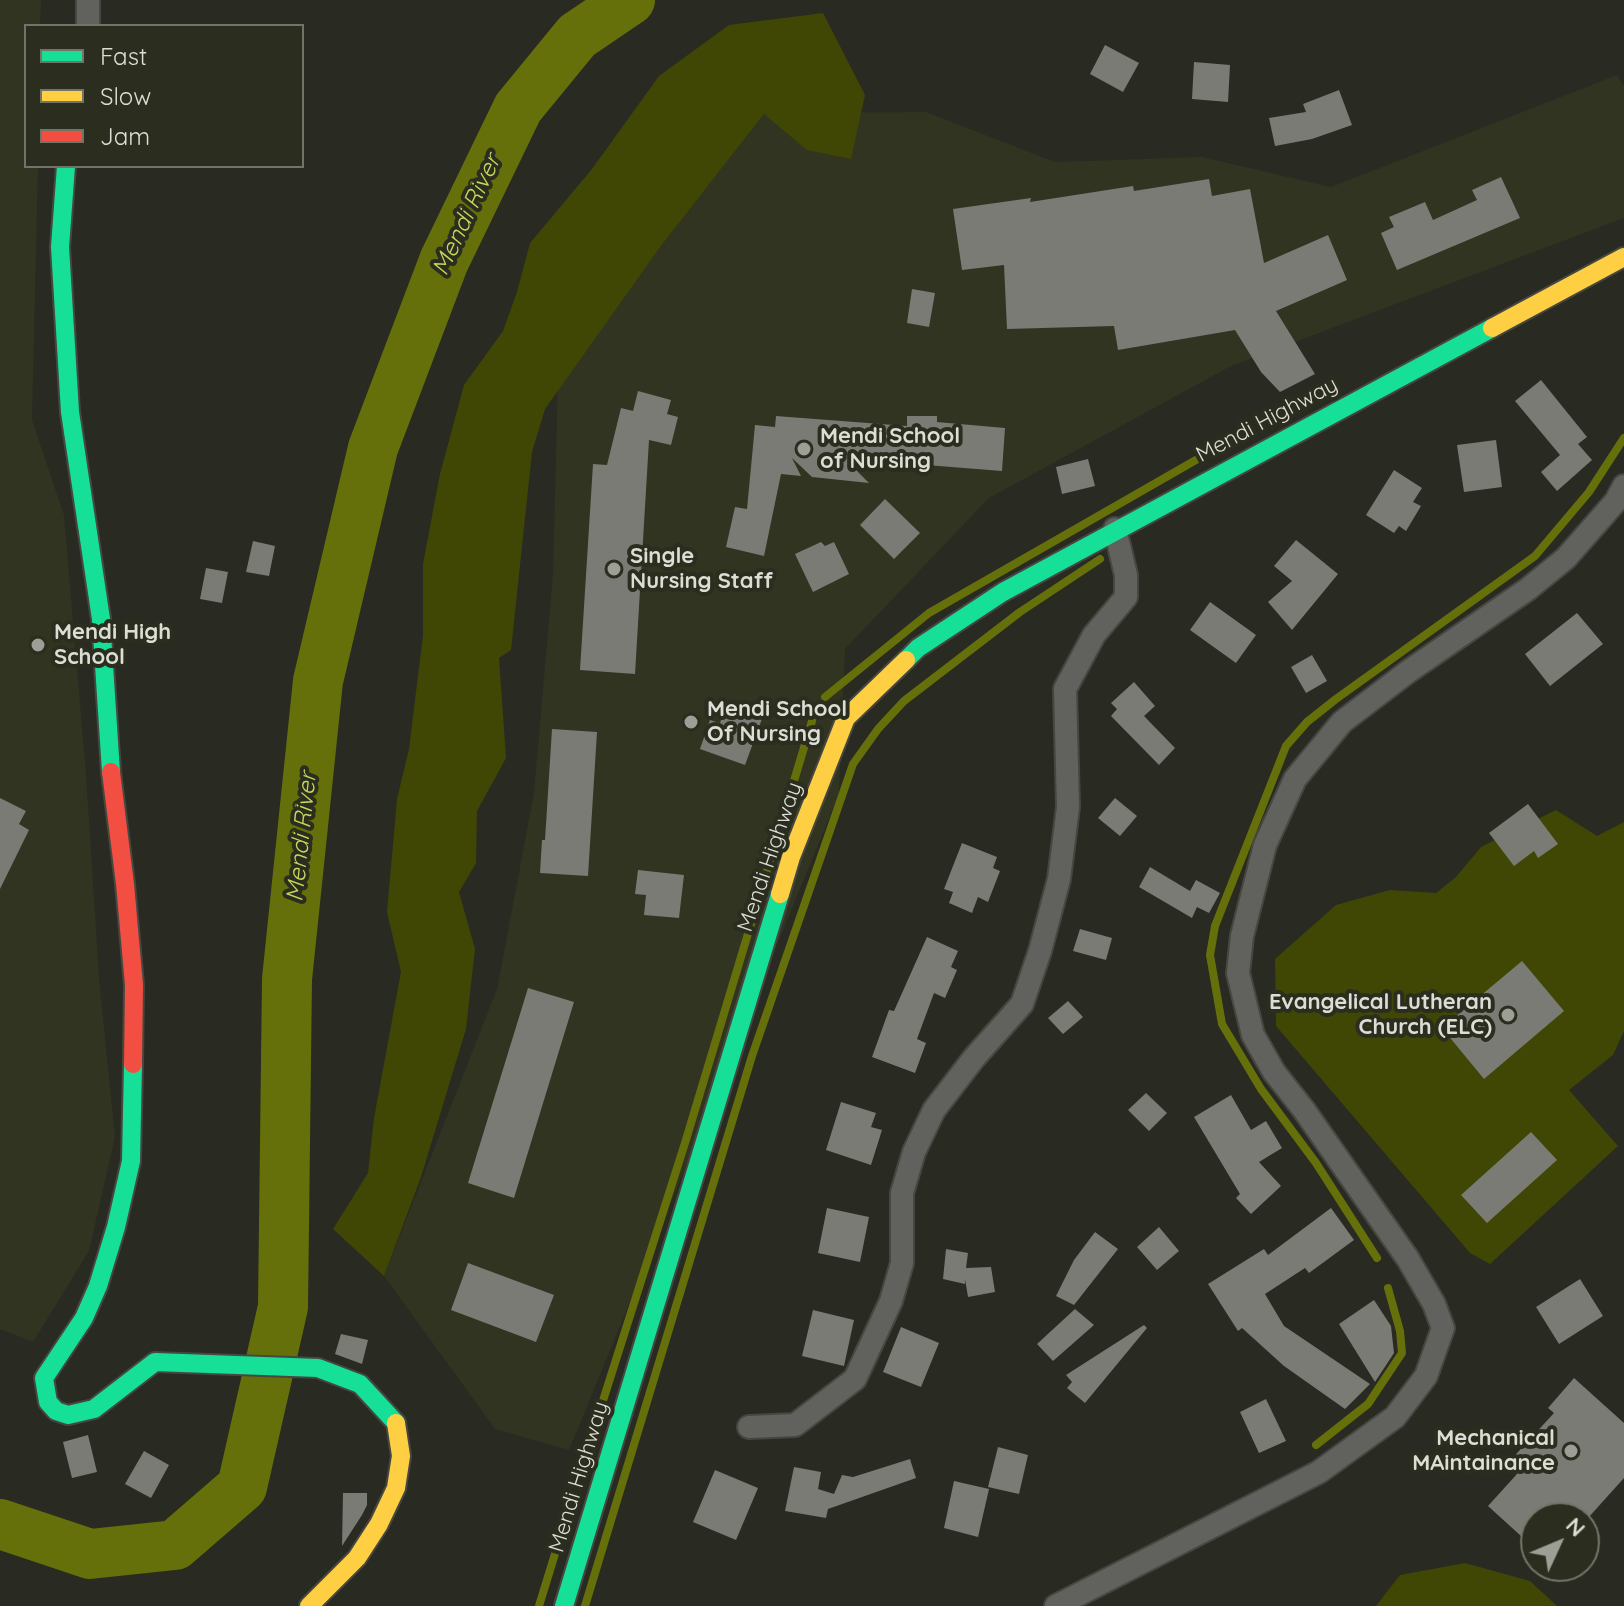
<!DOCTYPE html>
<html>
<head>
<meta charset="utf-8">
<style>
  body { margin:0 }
  #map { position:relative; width:1624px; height:1606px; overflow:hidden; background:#292a22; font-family:Quicksand,sans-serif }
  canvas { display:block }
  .legend { position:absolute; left:24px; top:24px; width:280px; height:144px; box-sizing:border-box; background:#2b2d1f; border:2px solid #727468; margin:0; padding:10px 14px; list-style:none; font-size:24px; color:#dcded5 }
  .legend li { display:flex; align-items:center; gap:16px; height:40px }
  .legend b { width:40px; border:2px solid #727468 }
  .north { position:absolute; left:1520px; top:1502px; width:80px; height:80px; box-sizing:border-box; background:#2b2d1f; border:2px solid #727468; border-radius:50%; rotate:46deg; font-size:22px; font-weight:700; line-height:32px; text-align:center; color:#dcded5 }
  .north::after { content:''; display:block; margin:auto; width:28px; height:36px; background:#9d9f96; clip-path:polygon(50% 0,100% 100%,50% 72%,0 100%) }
</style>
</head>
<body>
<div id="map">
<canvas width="1624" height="1606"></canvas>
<ul class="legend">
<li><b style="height:10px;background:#16e098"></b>Fast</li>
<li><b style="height:10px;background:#ffcf43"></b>Slow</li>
<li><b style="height:10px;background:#f24e42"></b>Jam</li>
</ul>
<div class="north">N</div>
</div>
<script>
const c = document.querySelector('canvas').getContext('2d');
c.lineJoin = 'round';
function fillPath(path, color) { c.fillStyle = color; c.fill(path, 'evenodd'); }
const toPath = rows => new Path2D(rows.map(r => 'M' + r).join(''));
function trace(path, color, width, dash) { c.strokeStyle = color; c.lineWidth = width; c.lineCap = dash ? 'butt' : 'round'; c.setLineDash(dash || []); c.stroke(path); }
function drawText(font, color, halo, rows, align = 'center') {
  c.font = font + ' Quicksand,sans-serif'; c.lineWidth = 8; c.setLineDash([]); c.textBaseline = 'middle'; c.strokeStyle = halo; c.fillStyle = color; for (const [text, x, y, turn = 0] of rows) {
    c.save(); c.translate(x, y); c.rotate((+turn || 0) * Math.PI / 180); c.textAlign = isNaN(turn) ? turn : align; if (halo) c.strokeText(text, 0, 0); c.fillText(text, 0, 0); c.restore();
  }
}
const built = toPath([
  [0,0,41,0,40,26,26,26,26,166,38,166,32,420,64,515,86,774,99,978,115,1137,89,1251,33,1342,0,1329],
  [1617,75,1624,86,1624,218,1231,366,989,498,845,649,839,794,569,1450,495,1429,384,1276,497,989,534,793,553,574,558,376,765,113,926,112,1055,162,1202,157,1331,187]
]);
const green = toPath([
  [823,13,865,95,851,159,807,150,764,114,660,247,545,409,532,452,511,650,499,658,506,758,477,811,476,863,459,892,475,949,466,1029,421,1177,384,1276,333,1229,368,1173,374,1118,401,972,387,912,397,799,409,749,423,635,423,564,440,474,464,385,503,331,517,292,530,243,592,169,659,76,729,25],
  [1556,810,1597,836,1624,822,1624,1031,1613,1055,1569,1090,1618,1146,1490,1264,1470,1253,1276,1026,1275,959,1336,905,1390,890,1436,893,1456,877,1481,847],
  [1465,1563,1530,1581,1557,1606,1376,1606,1400,1575]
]);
const stream = toPath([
  [825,697,929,613,1236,437],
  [1377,1258,1316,1163,1261,1089,1222,1024,1210,955,1215,926,1286,746,1307,722,1336,699,1535,556,1589,492,1624,438],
  [1316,1445,1368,1404,1402,1353,1400,1331,1388,1288],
  [579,1476,685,1143,812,721],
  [539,1606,566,1518],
  [585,1606,752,1056,853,764,878,729,904,701,1020,612,1100,559]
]);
const river = toPath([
  [0,1524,90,1554,175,1545,242,1487,283,1307,287,979,318,681,373,448,444,261,518,108,577,36,630,0]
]);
const building = toPath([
  [1105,45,1139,63,1123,92,1090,74],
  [1194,62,1230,65,1228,102,1192,99],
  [1339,90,1352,125,1312,139,1275,146,1269,118,1306,112,1303,104],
  [1501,177,1520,218,1397,270,1381,233,1394,227,1389,217,1425,202,1433,220,1477,200,1472,190],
  [1209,179,1212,196,1250,189,1264,263,1328,235,1347,280,1276,311,1315,374,1280,392,1261,372,1235,330,1118,350,1114,326,1007,329,1004,265,962,270,953,209,1031,198,1030,202,1133,186,1134,191],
  [912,289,935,293,929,327,907,323],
  [1541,380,1587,437,1578,444,1592,460,1557,491,1541,472,1560,455,1515,401],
  [638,391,671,400,667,414,678,417,671,445,649,440,635,674,580,670,593,464,607,465,621,408,633,411],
  [776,416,907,426,907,416,937,416,937,422,1005,428,1002,471,901,463,848,462,869,483,812,477,792,458,801,476,781,474,764,556,726,547,735,507,747,509,755,425,775,427],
  [1496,440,1502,487,1464,492,1457,445],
  [1088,459,1095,486,1062,494,1056,467],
  [1394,470,1422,488,1413,502,1421,506,1406,531,1399,526,1394,533,1366,515],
  [885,499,920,533,894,559,860,525],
  [1296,540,1338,574,1292,630,1268,602,1292,581,1274,566],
  [253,541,275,546,269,576,246,572],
  [821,542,825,546,834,542,849,574,813,592,795,554],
  [206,568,228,572,222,603,200,599],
  [1210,602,1256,635,1236,663,1190,630],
  [1577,613,1603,644,1550,686,1525,654],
  [1312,655,1327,681,1306,693,1291,667],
  [1134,682,1155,706,1144,716,1175,748,1159,765,1111,716,1117,709,1111,703],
  [727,703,763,716,745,765,700,749,710,720,720,723],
  [552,729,597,732,588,876,540,873,542,840,545,840],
  [0,798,26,811,19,824,29,830,0,889],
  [1115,798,1137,816,1120,836,1098,818],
  [1528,804,1558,844,1538,858,1534,851,1514,866,1489,833],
  [962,843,997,857,993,868,1000,871,988,902,978,897,972,913,949,903,953,892,944,889],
  [1150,867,1190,891,1196,880,1220,893,1209,913,1197,907,1192,918,1139,887],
  [638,870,684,875,679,918,644,915,646,895,635,894],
  [1080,929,1112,938,1106,960,1073,951],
  [927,937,958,951,951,967,957,970,945,998,934,993,917,1039,926,1043,915,1073,872,1057,889,1010,894,1011],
  [1522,961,1564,1011,1484,1079,1442,1028],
  [528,988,574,1002,514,1198,468,1183],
  [1068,1001,1083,1017,1063,1034,1048,1018],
  [1146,1093,1167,1113,1149,1131,1128,1110],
  [1231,1095,1251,1130,1266,1121,1282,1148,1259,1162,1281,1186,1251,1214,1236,1198,1240,1194,1194,1117],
  [841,1102,876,1113,871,1127,882,1130,871,1165,826,1150],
  [1531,1132,1557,1160,1487,1223,1461,1195],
  [827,1208,869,1217,860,1262,818,1253],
  [1331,1208,1354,1240,1309,1273,1305,1268,1265,1294,1284,1326,1370,1384,1345,1409,1284,1366,1242,1328,1238,1331,1208,1284,1264,1249,1268,1255],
  [1159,1227,1179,1251,1157,1270,1137,1247],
  [1095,1232,1118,1249,1074,1305,1056,1296,1074,1260],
  [946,1249,968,1253,966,1268,991,1267,995,1292,968,1297,965,1279,965,1284,943,1279],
  [468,1263,554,1295,536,1342,451,1310],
  [1580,1279,1603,1316,1559,1344,1536,1307],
  [1374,1300,1391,1326,1394,1353,1375,1382,1339,1324],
  [1075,1309,1094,1325,1053,1361,1037,1344],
  [813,1310,854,1320,844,1366,802,1356],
  [1144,1325,1147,1328,1085,1403,1067,1388,1072,1382,1066,1375],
  [901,1327,939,1343,921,1387,883,1372],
  [341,1334,368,1340,362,1364,335,1354],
  [1574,1378,1624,1423,1624,1478,1588,1518,1536,1518,1521,1536,1488,1506,1517,1474,1507,1464,1554,1413,1548,1408],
  [1266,1399,1286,1441,1259,1453,1240,1412],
  [88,1435,97,1472,72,1478,63,1442],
  [998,1447,1028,1455,1019,1494,988,1487],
  [144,1451,169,1465,151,1498,125,1484],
  [910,1459,916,1478,828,1509,826,1518,785,1511,794,1467,821,1472,818,1489,834,1494,842,1475,853,1477],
  [715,1470,758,1488,736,1540,693,1522],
  [954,1481,989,1489,978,1537,944,1528],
  [343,1493,367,1493,367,1505,362,1515,342,1546]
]);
const street = toPath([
  [88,0,88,26],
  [749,1427,795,1425,855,1379,891,1301,902,1263,902,1193,914,1152,934,1110,974,1058,1022,1004,1040,951,1059,879,1068,807,1065,689,1094,635,1126,597,1126,575,1115,529],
  [1056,1606,1319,1472,1395,1417,1426,1376,1443,1328,1434,1304,1408,1259,1304,1110,1274,1072,1253,1035,1238,973,1242,936,1265,845,1295,779,1342,722,1409,671,1528,589,1566,558,1616,501,1624,486]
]);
const fast = toPath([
  [66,166,60,247,70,412,101,619,111,772],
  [906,660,918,648,1003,592,1492,328],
  [133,1064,131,1161,116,1227,98,1286,84,1318,44,1378,48,1402,56,1411,68,1415,94,1409,155,1362,318,1368,360,1384,396,1423],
  [564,1606,780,894]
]);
const slow = toPath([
  [1492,328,1624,257],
  [780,894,791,857,846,718,906,660],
  [309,1606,357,1558,379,1524,396,1488,401,1456,396,1423]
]);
const jam = toPath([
  [111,772,125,884,134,985,133,1064]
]);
const markers = [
  [804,449,8,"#9d9f96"],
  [614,569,8,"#9d9f96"],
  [38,645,8,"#9d9f96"],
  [691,722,8,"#9d9f96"],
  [1508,1015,8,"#9d9f96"],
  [1571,1451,8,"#9d9f96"]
];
const streetNames = [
  ["Mendi Highway",1267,420,-28],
  ["Mendi Highway",770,857,-71],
  ["Mendi Highway",579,1477,-73]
];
const poiNames = [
  ["Mendi School",820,436],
  ["of Nursing",820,461],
  ["Single",630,556],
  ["Nursing Staff",630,581],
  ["Mendi High",54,632],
  ["School",54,657],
  ["Mendi School",707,709],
  ["Of Nursing",707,734],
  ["Evangelical Lutheran",1492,1002,"right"],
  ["Church (ELC)",1492,1027,"right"],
  ["Mechanical",1555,1438,"right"],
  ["MAintainance",1555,1463,"right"]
];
const waterNames = [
  ["Mendi River",467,215,-65],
  ["Mendi River",302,837,-84]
];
fillPath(built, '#313420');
fillPath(green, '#404705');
trace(stream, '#66700a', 8);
trace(river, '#66700a', 50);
fillPath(building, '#7a7b74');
trace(street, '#454740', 26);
trace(fast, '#454740', 22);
trace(slow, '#454740', 22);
trace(jam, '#454740', 22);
trace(street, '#61625d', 22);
trace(fast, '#16e098', 18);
trace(slow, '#ffcf43', 18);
trace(jam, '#f24e42', 18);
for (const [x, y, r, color] of markers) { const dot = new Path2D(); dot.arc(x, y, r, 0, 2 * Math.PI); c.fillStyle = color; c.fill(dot); trace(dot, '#2b2d1f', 3); }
drawText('22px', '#dcded5', '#2b2d1f', streetNames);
drawText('bold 22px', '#dcded5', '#2b2d1f', poiNames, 'left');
drawText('italic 24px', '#c7d85a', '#2b2d1f', waterNames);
</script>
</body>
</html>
